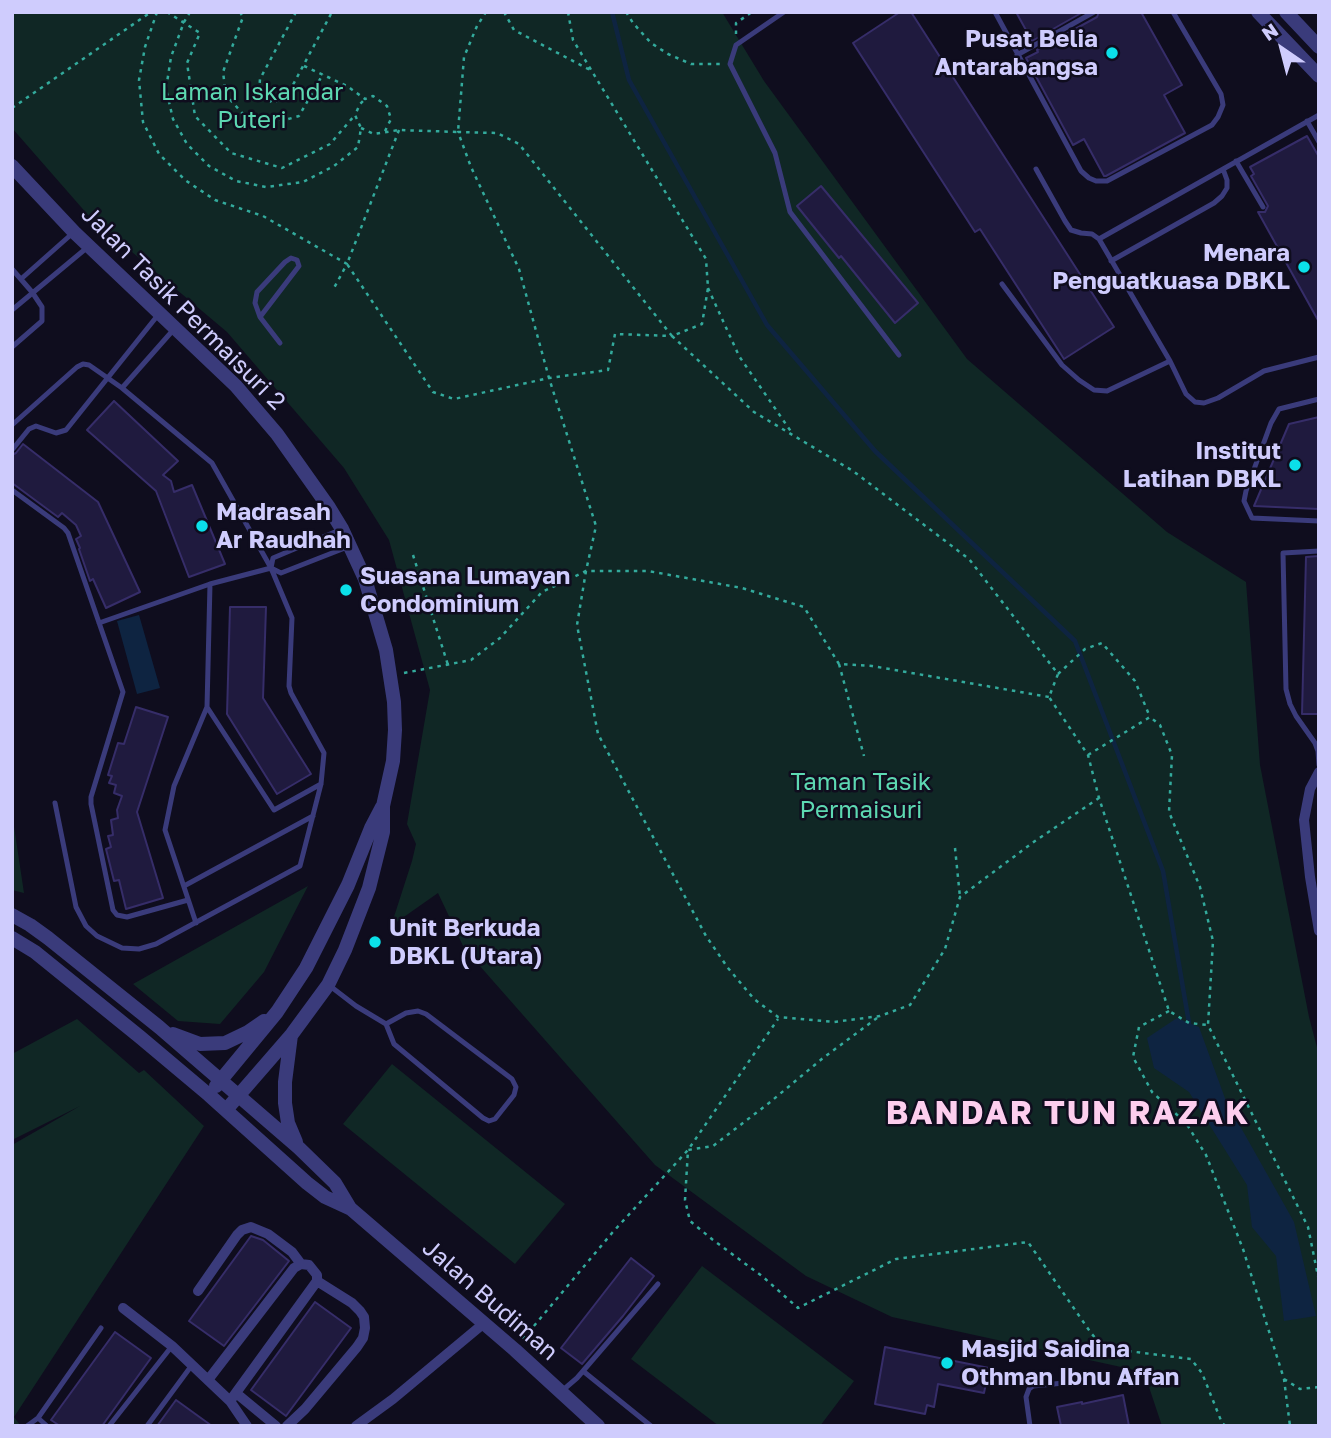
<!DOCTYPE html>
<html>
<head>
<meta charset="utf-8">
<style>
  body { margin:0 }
  #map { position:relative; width:1331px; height:1438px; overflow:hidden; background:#0f0d1e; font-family:"Golos Text",sans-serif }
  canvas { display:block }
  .frame { position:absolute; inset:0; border:14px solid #cfccfd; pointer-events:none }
  .north { position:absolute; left:1247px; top:14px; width:70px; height:70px; -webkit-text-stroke:5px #0f0d1e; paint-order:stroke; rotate:325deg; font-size:19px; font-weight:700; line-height:28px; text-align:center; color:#cfccfd }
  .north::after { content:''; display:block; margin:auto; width:24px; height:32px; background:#cfccfd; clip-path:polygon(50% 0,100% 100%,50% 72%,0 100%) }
</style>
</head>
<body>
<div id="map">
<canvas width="1331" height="1438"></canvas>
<div class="frame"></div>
<div class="north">N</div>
</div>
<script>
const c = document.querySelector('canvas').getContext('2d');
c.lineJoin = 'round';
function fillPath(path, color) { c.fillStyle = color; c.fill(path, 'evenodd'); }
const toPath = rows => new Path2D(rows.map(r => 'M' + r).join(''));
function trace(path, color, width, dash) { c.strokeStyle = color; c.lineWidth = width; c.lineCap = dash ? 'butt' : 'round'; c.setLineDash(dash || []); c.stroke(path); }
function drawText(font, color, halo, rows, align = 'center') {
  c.font = font + ' "Golos Text",sans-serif'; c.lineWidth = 5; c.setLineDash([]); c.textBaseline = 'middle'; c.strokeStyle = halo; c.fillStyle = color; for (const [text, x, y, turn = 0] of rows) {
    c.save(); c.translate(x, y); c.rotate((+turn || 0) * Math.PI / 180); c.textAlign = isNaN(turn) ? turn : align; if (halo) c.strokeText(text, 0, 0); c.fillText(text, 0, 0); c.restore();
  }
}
const green = toPath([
  [12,12,722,12,764,81,967,359,1167,532,1246,582,1260,765,1309,1017,1319,1055,1319,1426,1162,1426,1144,1372,892,1317,806,1276,655,1165,464,948,438,893,391,926,412,861,416,844,407,824,430,690,389,540,344,468,227,332,88,215,12,128],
  [12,813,24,893,12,890],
  [308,886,264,972,220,1024,178,1021,133,984],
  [77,1019,139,1073,144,1070,204,1126,14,1417,20,1425,12,1426,12,1145,80,1106,12,1140,12,1054],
  [392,1064,565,1204,515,1264,343,1124],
  [702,1266,854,1381,820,1426,719,1426,631,1359]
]);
const water = toPath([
  [139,615,160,688,137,694,117,621],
  [1177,1018,1199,1027,1226,1101,1294,1222,1316,1316,1284,1321,1276,1256,1252,1227,1247,1185,1189,1092,1154,1068,1147,1038]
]);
const stream = toPath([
  [612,12,629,80,767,325,875,451,1075,641,1163,871,1189,1023]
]);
const building = toPath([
  [900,12,911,12,1114,327,1064,359,980,229,975,232,853,43,900,12],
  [1016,12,1083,12,1032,41,1016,12],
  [1099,12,1141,12,1182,85,1164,95,1185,133,1106,176,1104,176,1084,139,1073,145,1026,58,1038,52,1037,50,1097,17,1099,12],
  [1307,136,1319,157,1319,322,1258,212,1265,212,1268,206,1251,176,1254,174,1250,167,1307,136],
  [821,186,918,303,895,323,841,256,839,258,797,206,821,186],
  [114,401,178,461,163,475,171,481,174,492,192,485,225,564,189,577,156,491,87,430,114,401],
  [1319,417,1319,509,1254,506,1289,424,1319,417],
  [23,444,98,502,140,592,106,608,93,579,90,581,79,549,80,548,76,539,81,536,76,525,62,513,58,517,12,483,12,455,16,453,23,444],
  [1319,556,1319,714,1302,714,1306,557,1319,556],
  [230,607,266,607,263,698,311,774,277,794,227,714,230,607],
  [136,707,168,717,137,812,163,898,126,909,119,880,114,881,106,849,111,847,108,836,113,835,111,820,118,818,117,810,122,796,114,793,116,785,109,783,112,776,108,775,118,743,124,744,136,707],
  [251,1236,263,1240,289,1261,224,1346,189,1321,251,1236],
  [631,1258,654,1276,623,1316,582,1364,561,1348,631,1258],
  [315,1302,351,1328,286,1416,251,1390,315,1302],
  [115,1332,151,1358,102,1426,60,1426,51,1420,115,1332],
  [885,1347,989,1368,984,1393,938,1384,934,1407,927,1405,925,1414,875,1404,885,1347],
  [1123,1395,1129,1426,1061,1426,1057,1407,1082,1402,1082,1404,1123,1395],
  [176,1400,212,1426,157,1426,176,1400]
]);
const path = toPath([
  [157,12,145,47,139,80,143,122,159,154,185,180,215,200,263,216,347,264,334,288],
  [167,12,200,33,187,63,195,116,231,153,282,168,330,144,355,115],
  [190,12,184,22,171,57,166,89,173,119,187,144,209,166,236,181,266,187,303,182,334,166,358,147,361,128,355,115,360,104,365,99],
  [240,12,243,17,223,72,226,95,243,114,267,125,299,116,323,74],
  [296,12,260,79,259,93,273,103,287,96,332,12],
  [504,12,514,30,592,71],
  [568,12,573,40,706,259,708,288,702,324,672,336,754,412,853,471,969,559,1058,674,1049,697,1088,755,1099,798,1169,1011,1189,1023,1208,1025],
  [626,12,633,23,651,43,668,54,691,64,722,64],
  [736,34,736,23,752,12],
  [304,66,347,86,365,99,373,96,387,106,391,119,385,131],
  [12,108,151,12],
  [361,128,374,134,399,130,458,132,464,57,477,26,486,12],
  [399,130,347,264,433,392,454,399,549,378,608,370,615,334,672,336],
  [708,288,739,356,792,433],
  [672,336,519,144,497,133,458,132,471,167,519,269,549,378,596,526,586,571,577,625,598,734,706,936,728,968,754,999,778,1017,834,1022,880,1016,910,1005,945,949,960,897,1035,841,1099,798],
  [413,555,448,665],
  [839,664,864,756],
  [404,673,471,660,500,638,542,592,586,571,648,571,742,588,804,607,839,664,872,666,1049,697],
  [1058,674,1085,649,1102,643,1135,681,1150,717],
  [1088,755,1150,717,1160,725,1172,755,1169,812,1200,887,1213,941,1208,1025,1308,1227,1319,1281],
  [955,848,960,897],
  [1169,1011,1139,1027,1133,1057,1152,1092,1186,1123,1206,1155,1243,1249,1284,1379,1290,1426],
  [877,1018,823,1058,769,1103,713,1146,688,1150,685,1200,690,1221,713,1240,762,1276,798,1308,896,1259,1028,1242,1091,1333,1104,1348,1191,1359,1202,1373,1222,1423,1226,1426],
  [523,1339,612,1233,688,1150,778,1019],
  [1284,1379,1300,1389,1319,1387]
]);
const service = toPath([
  [784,12,736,45,730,64,775,153,790,212,899,355],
  [995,12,1081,171,1089,178,1096,181,1107,181,1212,125,1218,117,1223,105,1221,94,1173,12],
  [1017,55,1094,12],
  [1307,121,1319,142],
  [1236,161,1263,207],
  [1036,169,1065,221,1071,230,1081,233,1092,234,1099,239],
  [1111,261,1214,203,1222,196,1227,188,1227,180,1223,169],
  [12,269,32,292,42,307,42,321,12,347],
  [21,279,74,232],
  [1002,284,1062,365,1079,380,1094,390,1107,391,1170,361,1186,394,1195,402,1204,403,1218,398,1264,371,1319,357],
  [12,310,89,246],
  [260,317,299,266,297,260,291,258,285,262,257,292,255,303,260,317,280,343],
  [1170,361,1099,239,1319,115],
  [122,388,175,328],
  [1319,399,1279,409,1271,423,1246,491,1244,501,1252,518,1319,521],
  [12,425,77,367,83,364,89,365,122,388,212,463,271,568,292,618,289,686,291,693,324,753,321,784,300,866,156,944,139,949,122,948,97,936,86,926,76,907,55,803],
  [12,450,29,429,36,426,56,433,66,430,158,315],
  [12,490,64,528,68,533,123,692,91,797,91,804,113,910,117,915,127,917,188,900],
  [1319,551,1283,553,1286,689,1290,704,1296,716,1315,743,1318,751,1319,765],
  [271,568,273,558,342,529],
  [210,584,207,707,274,810,321,784],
  [99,623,210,584,271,568,281,573,350,546],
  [184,886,313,816],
  [196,923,165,830,174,786,207,707],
  [330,986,356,1006,386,1024,394,1044,483,1118,489,1121,495,1119,514,1095,516,1087,512,1079,426,1014,418,1011,406,1013,386,1024],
  [583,1371,651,1426],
  [563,1390,577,1378,658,1284],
  [27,1426,38,1418],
  [47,1426,38,1418,101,1328],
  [109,1426,172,1346],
  [147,1426,192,1365],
  [1030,1426,1026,1397,1029,1389,1033,1386,1084,1381]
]);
const minor = toPath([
  [1319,772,1310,789,1304,820,1310,877,1319,931],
  [198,1291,237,1235,242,1230,251,1227,268,1234,292,1252,301,1264],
  [123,1308,172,1346,230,1401,247,1426],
  [208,1380,294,1268,301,1264,309,1265,317,1275,317,1281,352,1303,360,1311,364,1317,365,1328,363,1338,357,1347,305,1409,287,1426],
  [236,1393,276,1426],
  [230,1401,317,1281],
  [356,1426,393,1399,483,1324]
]);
const tertiary = toPath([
  [1258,12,1319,76],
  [1286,12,1319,47],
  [12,166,74,232,236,386,277,434,328,506,342,529,365,579,386,650,394,702,395,730,393,761,383,806,383,832,369,888,345,950,328,985,292,1034,226,1110],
  [12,915,30,925,48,938,159,1027,299,1148,335,1183,350,1208],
  [12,938,35,952,140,1037,209,1095,307,1183,325,1197,351,1209,515,1350,598,1426],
  [173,1034,200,1044,225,1043,248,1032,264,1021],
  [291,1035,285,1082,285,1103,288,1123,296,1142],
  [216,1086,277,1012,306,968,348,885,371,828,382,807]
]);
const markers = [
  [1112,53,7,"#0be0e9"],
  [1304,267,7,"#0be0e9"],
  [1295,465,7,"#0be0e9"],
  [202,526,7,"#0be0e9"],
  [346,590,7,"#0be0e9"],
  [375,942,7,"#0be0e9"],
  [947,1363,7,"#0be0e9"]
];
const poiNames = [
  ["Pusat Belia",1098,39,"right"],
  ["Antarabangsa",1098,67,"right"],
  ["Menara",1290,253,"right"],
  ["Penguatkuasa DBKL",1290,281,"right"],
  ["Institut",1281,451,"right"],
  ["Latihan DBKL",1281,479,"right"],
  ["Madrasah",216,512],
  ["Ar Raudhah",216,540],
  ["Suasana Lumayan",360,576],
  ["Condominium",360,604],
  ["Unit Berkuda",389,928],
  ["DBKL (Utara)",389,956],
  ["Masjid Saidina",961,1349],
  ["Othman Ibnu Affan",961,1377]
];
const parkNames = [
  ["Laman Iskandar",252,92],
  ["Puteri",252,120],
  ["Taman Tasik",861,782],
  ["Permaisuri",861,810]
];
const streetNames = [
  ["Jalan Tasik Permaisuri 2",183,308,45],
  ["Jalan Budiman",490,1300,41]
];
const districtNames = [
  ["BANDAR TUN RAZAK",1068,1114]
];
fillPath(green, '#102725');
fillPath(water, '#0e2441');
trace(stream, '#0e2441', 4.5);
fillPath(building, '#1f1a3e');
trace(building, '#362d69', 2);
trace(path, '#33aa9c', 2.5, [3.5, 5]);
trace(service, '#3a3b7b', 5);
trace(minor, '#3a3b7b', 10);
trace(tertiary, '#3a3b7b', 14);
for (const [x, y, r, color] of markers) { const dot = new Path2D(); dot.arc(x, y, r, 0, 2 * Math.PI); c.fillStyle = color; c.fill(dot); trace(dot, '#0f0d1e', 2.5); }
drawText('bold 24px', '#cfccfd', '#0f0d1e', poiNames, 'left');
drawText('24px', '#5dd8b2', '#0f0d1e', parkNames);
drawText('24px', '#cfccfd', '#0f0d1e', streetNames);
c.letterSpacing = '2px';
drawText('bold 32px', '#fdceee', '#0f0d1e', districtNames);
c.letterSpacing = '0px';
</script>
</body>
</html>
